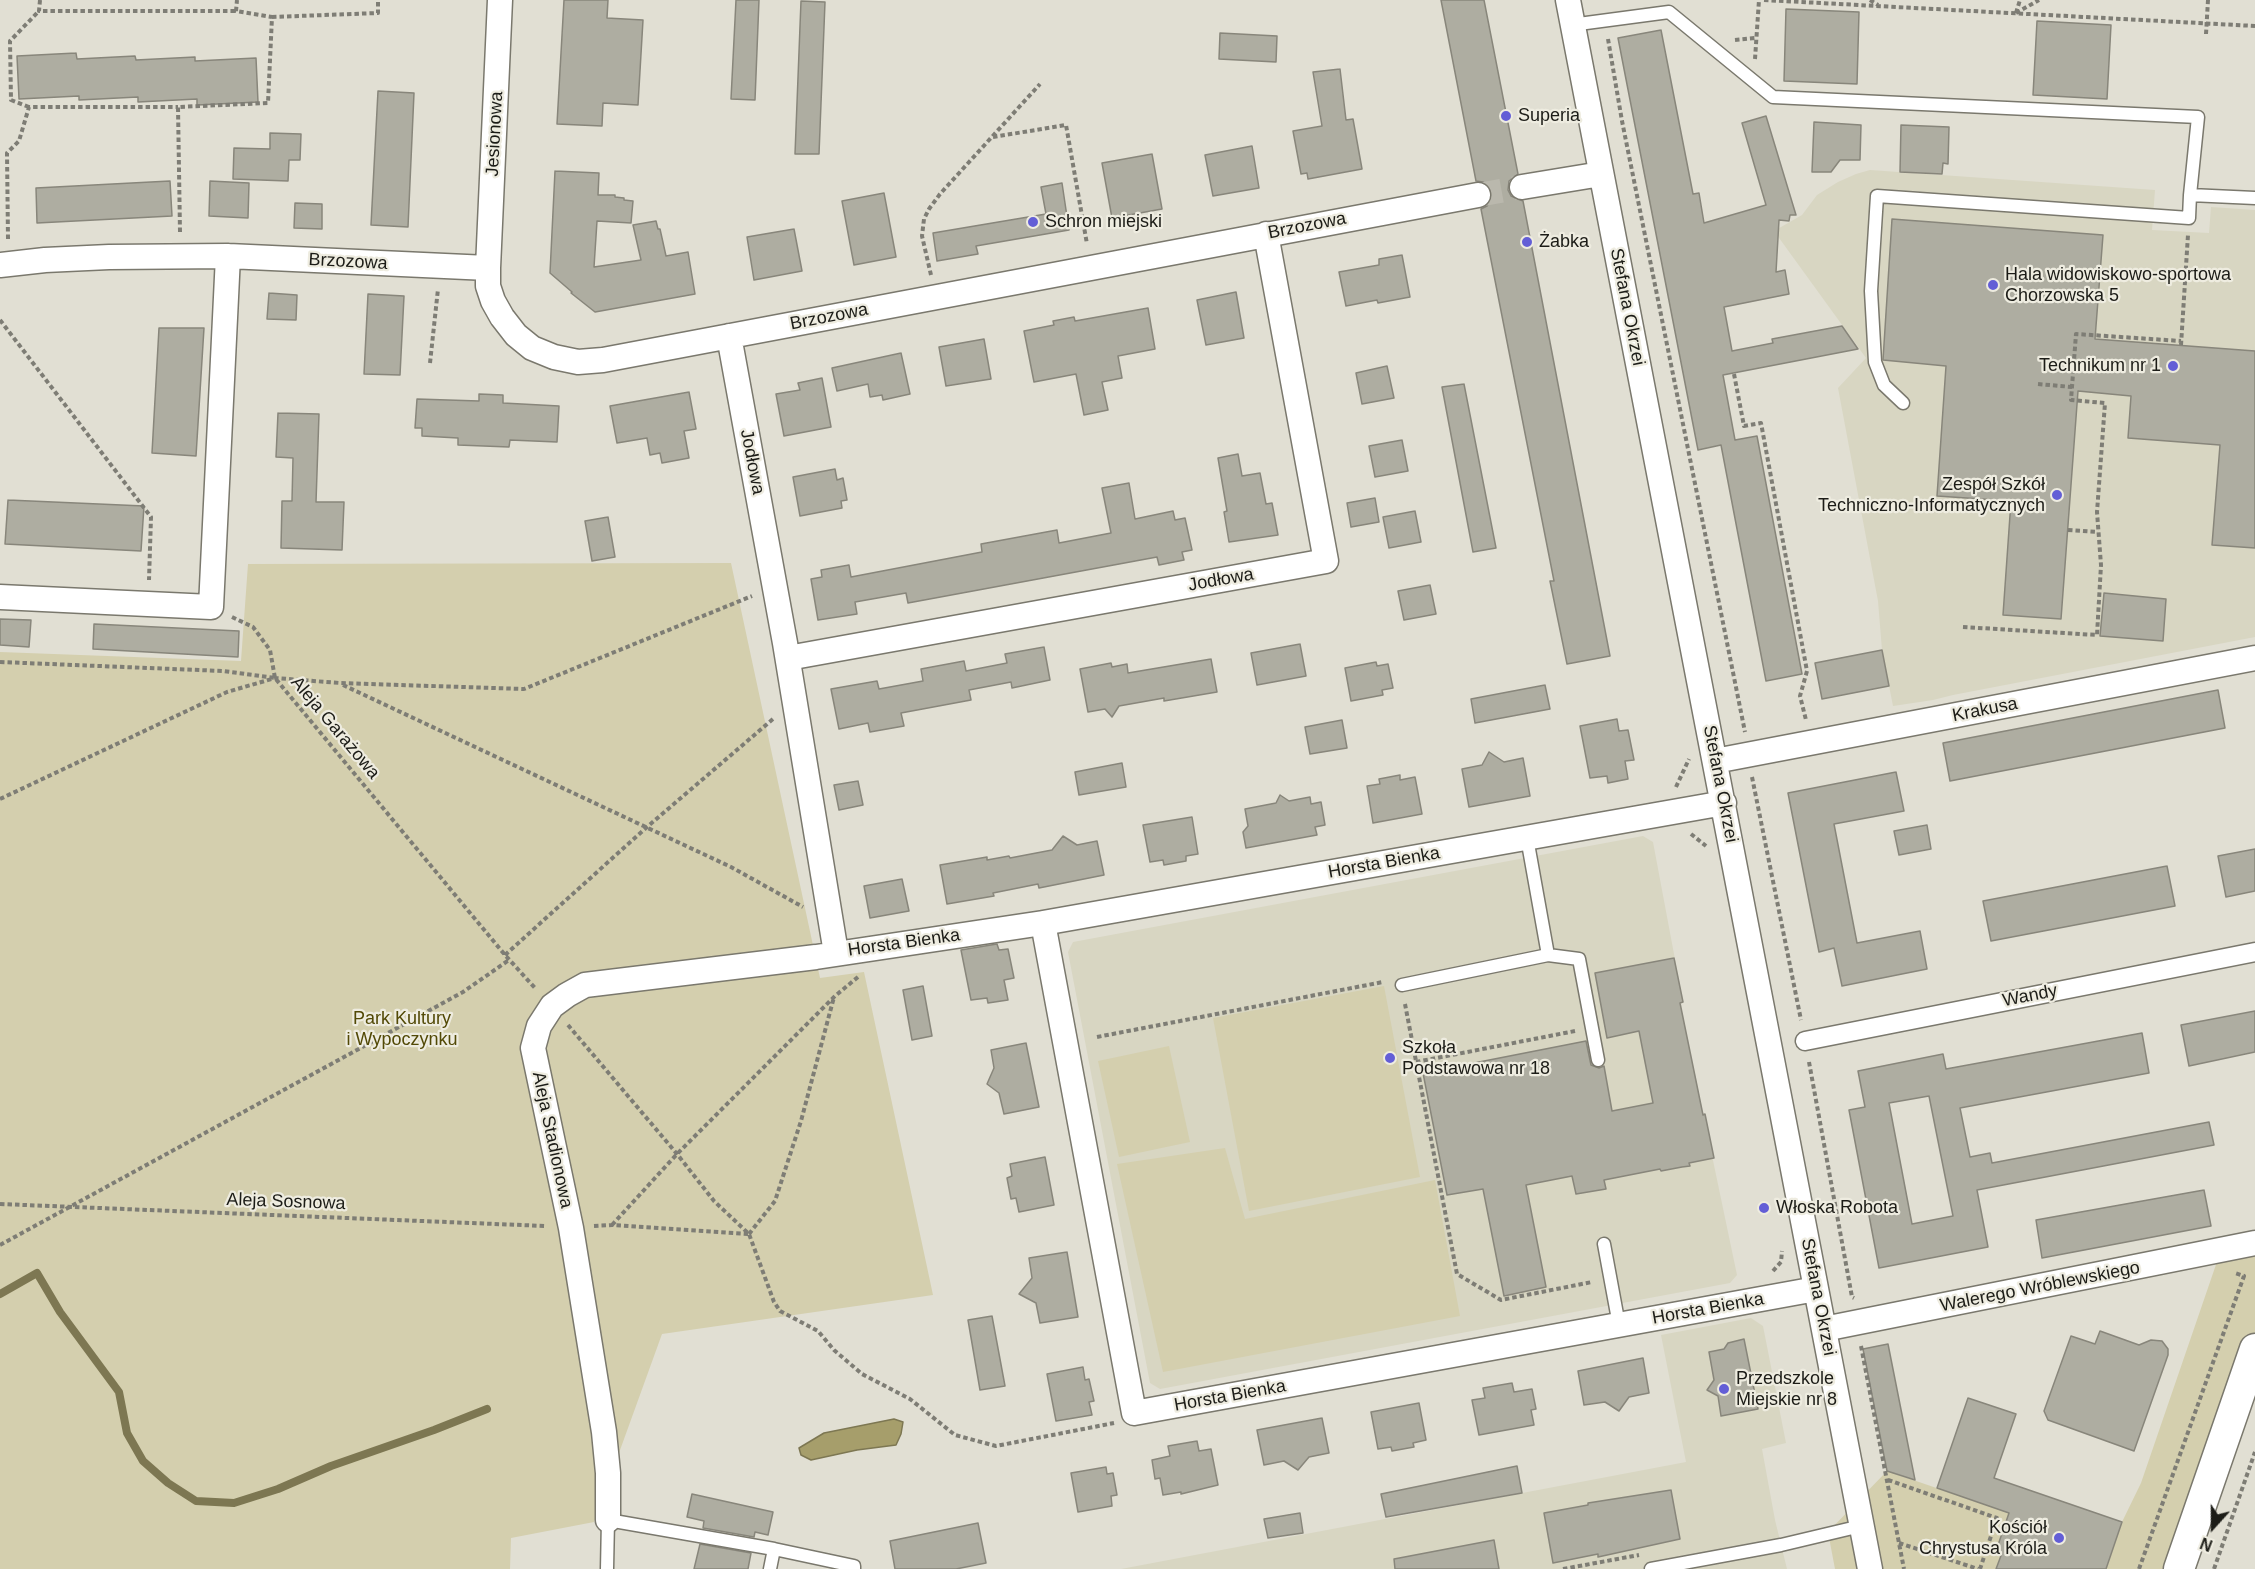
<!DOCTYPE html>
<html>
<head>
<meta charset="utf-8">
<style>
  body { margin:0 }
  #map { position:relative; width:2255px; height:1569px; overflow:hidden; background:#e1dfd3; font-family:Arial,sans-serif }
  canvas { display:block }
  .north { position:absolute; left:2183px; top:1497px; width:60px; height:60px; -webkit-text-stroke:4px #eeece0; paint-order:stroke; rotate:201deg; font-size:16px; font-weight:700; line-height:24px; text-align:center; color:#1c1c17 }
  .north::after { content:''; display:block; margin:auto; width:21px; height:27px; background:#1c1c17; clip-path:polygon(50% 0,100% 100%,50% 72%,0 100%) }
</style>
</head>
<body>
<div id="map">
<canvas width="2255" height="1569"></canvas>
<div class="north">N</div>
</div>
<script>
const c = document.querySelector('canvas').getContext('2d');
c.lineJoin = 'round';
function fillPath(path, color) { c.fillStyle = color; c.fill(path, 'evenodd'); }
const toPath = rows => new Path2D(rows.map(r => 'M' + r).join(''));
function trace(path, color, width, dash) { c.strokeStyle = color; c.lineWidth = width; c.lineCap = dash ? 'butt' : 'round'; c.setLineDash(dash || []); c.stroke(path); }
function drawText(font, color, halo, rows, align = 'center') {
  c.font = font + ' Arial,sans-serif'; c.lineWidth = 4.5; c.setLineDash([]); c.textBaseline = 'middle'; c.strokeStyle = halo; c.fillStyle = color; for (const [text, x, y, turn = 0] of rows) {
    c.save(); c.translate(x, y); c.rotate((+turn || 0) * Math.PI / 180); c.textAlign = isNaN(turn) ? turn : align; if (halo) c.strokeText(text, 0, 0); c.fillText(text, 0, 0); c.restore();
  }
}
const built = toPath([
  [1870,170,2155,190,2152,230,2209,233,2211,207,2255,210,2255,637,1953,695,1933,700,1893,706,1882,650,1878,601,1838,388,1866,358,1774,231,1802,215,1817,195,1838,182,1856,174],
  [1643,836,1653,842,1683,1002,1680,1003,1737,1275,1730,1283,1160,1389,1150,1383,1068,952,1073,942],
  [1751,1318,1763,1326,1786,1443,1762,1449,1775,1520,1787,1569,1121,1569,1686,1462,1661,1335]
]);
const green = toPath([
  [731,563,820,978,864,972,933,1295,662,1334,594,1522,511,1538,510,1569,0,1569,0,652,241,661,248,564],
  [1384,986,1420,1177,1249,1211,1213,1018],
  [1169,1046,1190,1142,1119,1157,1098,1061],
  [1225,1148,1245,1219,1435,1180,1460,1316,1163,1372,1117,1164],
  [2255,1243,2255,1341,2170,1569,2106,1569,2122,1522,2141,1483,2221,1250],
  [1887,1471,2015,1515,1996,1569,1835,1569,1828,1532]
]);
const water = toPath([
  [894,1419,903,1422,901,1434,896,1445,857,1450,811,1460,801,1455,799,1448,824,1433,894,1419]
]);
const stream = toPath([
  [0,1294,37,1273,60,1312,119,1392,127,1433,143,1461,168,1483,196,1501,234,1503,278,1489,331,1466,434,1430,487,1409]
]);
const building = toPath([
  [564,0,608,0,607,18,643,20,638,105,603,103,602,126,557,124,564,0],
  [736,0,759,0,755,100,731,99,736,0],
  [1441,0,1484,0,1518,174,1509,181,1508,190,1511,196,1523,201,1610,656,1567,664,1550,581,1554,581,1481,209,1487,206,1491,200,1492,192,1488,185,1483,182,1476,181,1441,0],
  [801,1,825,2,819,154,795,154,801,1],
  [1786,9,1859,12,1857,84,1784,81,1786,9],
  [2037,21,2111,25,2107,99,2033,95,2037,21],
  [1661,30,1693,194,1699,193,1704,223,1766,205,1742,123,1766,116,1796,215,1790,215,1789,221,1779,220,1776,272,1785,270,1789,294,1724,307,1732,351,1773,343,1772,339,1842,326,1858,349,1723,375,1735,440,1757,436,1802,674,1766,681,1721,445,1698,450,1618,38,1661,30],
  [1220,33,1277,36,1276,62,1219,59,1220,33],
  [76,53,77,59,135,56,136,60,195,57,195,61,256,58,258,102,197,105,197,99,138,102,138,97,79,100,79,96,19,99,17,56,76,53],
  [1340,69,1346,120,1353,119,1362,169,1308,179,1307,173,1301,174,1293,131,1322,126,1313,72,1340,69],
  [378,91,414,93,408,227,371,225,378,91],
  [1814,122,1861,125,1860,160,1840,160,1831,172,1812,172,1814,122],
  [1901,125,1949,127,1948,164,1943,163,1942,174,1900,172,1901,125],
  [270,133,301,134,300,160,289,160,288,181,233,179,234,148,270,149,270,133],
  [1252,146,1259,188,1213,196,1205,155,1252,146],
  [1152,154,1162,209,1112,218,1102,163,1152,154],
  [555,171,599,173,598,195,615,195,615,197,624,198,624,200,633,201,631,223,597,221,594,267,641,260,633,225,656,221,658,229,660,229,666,256,688,252,695,294,595,312,571,293,572,292,550,273,555,171],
  [170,181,172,216,37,223,36,188,170,181],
  [210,181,249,183,248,218,209,216,210,181],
  [1062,183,1069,230,976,246,978,254,937,261,933,233,1046,214,1041,187,1062,183],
  [884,193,896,257,854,265,842,201,884,193],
  [295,203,322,204,322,229,294,228,295,203],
  [1892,219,2103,235,2095,339,2255,351,2255,548,2212,545,2220,445,2128,438,2131,396,2078,391,2061,619,2003,615,2011,501,1937,496,1946,366,1883,360,1892,219],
  [794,229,802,271,754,280,747,237,794,229],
  [1402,255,1410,297,1378,303,1377,300,1346,306,1339,272,1379,265,1379,259,1402,255],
  [1236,292,1244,338,1206,345,1197,300,1236,292],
  [269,293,297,295,296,320,267,319,269,293],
  [368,294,404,296,400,375,364,374,368,294],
  [1148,308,1155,349,1118,356,1122,378,1102,382,1108,410,1084,415,1076,374,1034,382,1024,331,1054,325,1053,321,1074,317,1075,321,1148,308],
  [159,328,204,328,196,456,152,453,159,328],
  [984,339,991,379,946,386,939,347,984,339],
  [901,353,910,394,883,400,882,395,870,397,868,384,837,391,832,368,901,353],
  [1387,366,1394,398,1362,404,1356,373,1387,366],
  [822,378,831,427,784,436,776,394,800,390,798,383,822,378],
  [1464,384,1496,548,1473,552,1442,387,1464,384],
  [689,392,696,429,684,431,689,458,662,463,660,453,650,455,647,438,617,443,610,406,689,392],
  [479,394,503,395,503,403,559,406,557,442,510,440,509,447,458,445,458,438,422,436,422,428,415,428,417,399,479,401,479,394],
  [278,413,319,414,316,502,344,502,342,550,281,548,282,501,292,501,293,458,276,457,278,413],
  [1402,440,1408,471,1375,477,1369,446,1402,440],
  [1238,454,1242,476,1260,473,1266,504,1272,503,1278,535,1229,542,1224,512,1227,511,1218,458,1238,454],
  [835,469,837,480,843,478,847,500,841,501,842,508,800,516,793,477,835,469],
  [1129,483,1135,519,1173,511,1175,520,1185,518,1192,550,1182,552,1184,560,1159,565,1157,557,908,603,906,593,855,602,857,614,818,620,811,579,822,577,821,570,849,565,851,577,982,552,981,544,1057,530,1059,543,1111,533,1102,488,1129,483],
  [1375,498,1379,522,1351,527,1347,503,1375,498],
  [8,500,144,506,141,551,5,544,8,500],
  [1415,511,1421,542,1389,548,1383,517,1415,511],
  [608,517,615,557,592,561,585,521,608,517],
  [1430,585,1436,614,1404,620,1398,591,1430,585],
  [2104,593,2166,599,2163,641,2100,636,2104,593],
  [0,619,31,620,29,647,0,645,0,619],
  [94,624,239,631,238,657,93,649,94,624],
  [1300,644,1306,676,1257,685,1251,653,1300,644],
  [1044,647,1050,680,1012,688,1011,682,969,690,971,700,901,713,904,726,870,732,868,723,839,729,831,689,877,681,879,689,923,681,921,669,964,661,966,671,1007,663,1005,654,1044,647],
  [1882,650,1889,686,1822,699,1815,663,1882,650],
  [1211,659,1217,692,1164,701,1164,698,1119,706,1112,717,1105,709,1088,712,1080,669,1111,663,1112,667,1127,664,1128,673,1211,659],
  [1376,662,1377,666,1388,664,1393,688,1382,690,1383,695,1351,701,1345,668,1376,662],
  [1545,685,1550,709,1475,723,1471,699,1545,685],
  [2218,690,2225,728,1950,781,1943,743,2218,690],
  [1617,719,1619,731,1628,730,1634,760,1625,761,1628,779,1608,783,1607,776,1590,778,1580,726,1617,719],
  [1342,720,1347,748,1310,754,1305,727,1342,720],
  [1489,752,1504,762,1523,758,1530,796,1469,807,1462,769,1482,765,1489,752],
  [1122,763,1126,787,1079,795,1075,772,1122,763],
  [1896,772,1904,811,1834,824,1857,943,1920,931,1927,969,1842,986,1834,948,1819,952,1788,793,1896,772],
  [1400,775,1400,780,1415,777,1422,814,1373,823,1367,786,1380,784,1379,779,1400,775],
  [858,781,863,805,839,810,834,785,858,781],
  [1280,795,1289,801,1310,797,1311,804,1321,802,1325,825,1315,827,1317,835,1246,848,1243,832,1248,826,1245,809,1276,803,1280,795],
  [1192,817,1198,854,1186,856,1186,861,1164,865,1163,860,1150,862,1143,825,1192,817],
  [1927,825,1931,849,1899,855,1894,831,1927,825],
  [1063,836,1077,845,1097,841,1104,875,1039,888,1038,884,993,893,994,896,947,904,940,865,987,857,987,860,1009,856,1010,858,1052,850,1063,836],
  [2255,849,2255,891,2226,897,2218,856,2255,849],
  [2167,866,2175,906,1991,941,1983,901,2167,866],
  [902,879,909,911,870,918,864,886,902,879],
  [997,944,999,950,1008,949,1014,978,1004,980,1008,1000,988,1003,987,998,971,1000,961,950,997,944],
  [1674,958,1683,1002,1680,1003,1703,1115,1705,1114,1714,1158,1689,1163,1690,1166,1682,1167,1661,1171,1660,1169,1604,1180,1606,1189,1576,1194,1572,1176,1526,1185,1546,1287,1504,1296,1483,1189,1447,1195,1423,1073,1586,1041,1591,1065,1599,1068,1604,1066,1612,1111,1653,1103,1639,1031,1607,1038,1595,973,1674,958],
  [923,986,932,1036,912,1040,903,990,923,986],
  [2255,1011,2255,1052,2189,1066,2181,1025,2255,1011],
  [2142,1033,2149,1073,1960,1108,1970,1157,1990,1153,1992,1163,2209,1122,2214,1145,1977,1190,1988,1247,1879,1268,1849,1110,1865,1107,1858,1071,1943,1054,1946,1069,2142,1033],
  [1929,1096,1953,1216,1912,1224,1889,1103,1929,1096],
  [1026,1043,1039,1107,1004,1114,999,1093,987,1084,994,1068,991,1050,1026,1043],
  [1045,1157,1054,1205,1019,1212,1016,1198,1011,1199,1007,1178,1012,1176,1010,1164,1045,1157],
  [2204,1190,2211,1226,2042,1258,2036,1220,2204,1190],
  [1067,1252,1078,1317,1040,1323,1036,1303,1019,1294,1032,1278,1029,1258,1067,1252],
  [992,1316,1005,1386,980,1390,968,1320,992,1316],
  [2100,1331,2139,1345,2151,1340,2162,1341,2168,1349,2168,1355,2134,1451,2048,1420,2044,1411,2071,1336,2095,1344,2100,1331],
  [1744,1339,1758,1409,1721,1416,1718,1396,1707,1390,1714,1380,1709,1352,1724,1349,1728,1343,1744,1339],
  [1888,1344,1915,1480,1887,1471,1863,1349,1888,1344],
  [1643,1358,1649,1393,1629,1397,1619,1411,1605,1402,1584,1405,1578,1371,1643,1358],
  [1083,1367,1085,1380,1089,1379,1094,1401,1089,1402,1092,1415,1056,1421,1047,1374,1083,1367],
  [1512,1383,1514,1392,1532,1389,1536,1409,1531,1410,1534,1425,1479,1435,1472,1400,1485,1398,1483,1388,1512,1383],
  [1968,1398,2016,1414,1994,1478,2122,1522,2106,1569,1996,1569,2002,1553,1996,1551,2009,1513,1937,1488,1968,1398],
  [1419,1403,1426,1440,1413,1443,1414,1447,1392,1451,1391,1447,1378,1449,1371,1412,1419,1403],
  [1322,1418,1329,1453,1309,1457,1298,1470,1284,1461,1264,1465,1257,1430,1322,1418],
  [1197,1441,1199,1451,1211,1449,1218,1485,1181,1494,1181,1492,1163,1495,1160,1478,1155,1479,1152,1460,1170,1456,1168,1446,1197,1441],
  [1517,1466,1522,1493,1386,1517,1381,1494,1517,1466],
  [1106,1467,1107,1474,1113,1473,1117,1495,1111,1496,1112,1506,1078,1512,1071,1473,1106,1467],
  [1671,1490,1680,1539,1598,1557,1598,1554,1553,1563,1544,1513,1588,1505,1588,1503,1671,1490],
  [692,1494,773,1512,768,1535,755,1532,754,1537,703,1528,704,1521,687,1517,692,1494],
  [1300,1513,1303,1533,1268,1538,1264,1519,1300,1513],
  [978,1523,986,1563,956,1569,895,1569,890,1541,978,1523],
  [1494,1540,1499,1569,1395,1569,1394,1559,1494,1540],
  [700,1544,751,1553,748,1569,694,1569,700,1544]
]);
const minorTunnel = toPath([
  [1478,195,1522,187]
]);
const path = toPath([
  [40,0,39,11,236,11],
  [1764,0,2255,26],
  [1870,0,1878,5],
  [2016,13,2039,0],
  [2016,13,2020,0],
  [272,17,378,13,378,0],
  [2206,34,2208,0],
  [1608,39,1622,121,1745,732],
  [1735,40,1755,38],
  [1755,59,1759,0],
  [29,107,11,100,10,41,39,11],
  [993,137,1066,125,1087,244],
  [180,232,178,107,268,103,272,17,236,11,237,0],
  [8,239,7,153,19,141,29,107,178,107],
  [931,275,922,236,924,219,929,209,940,194,1040,84],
  [0,320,151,517,149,580],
  [2181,345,2188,235],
  [430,363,438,289],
  [1734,374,1744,426,1761,423,1807,671,1800,696,1806,720],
  [2038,384,2072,387],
  [2068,530,2098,532],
  [232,617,253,627,270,650,275,678],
  [1963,627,2097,635,2101,565,2097,512,2105,403,2071,400,2076,334,2181,341],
  [0,662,223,671,275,678,505,955,535,988],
  [343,685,731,867,803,907],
  [1752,777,1801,1020],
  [1676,787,1689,759],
  [0,799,227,692,275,678,340,683,524,689,752,596],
  [1691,834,1706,846],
  [505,955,647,827,773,719],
  [1405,1004,1457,1274,1501,1300,1592,1282],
  [568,1025,677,1154,714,1201,749,1234,774,1302,780,1311,818,1331,834,1350,862,1374,910,1399,955,1435,996,1446,1114,1423],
  [1097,1037,1383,982],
  [1416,1062,1575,1031],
  [1809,1062,1852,1297,1854,1298],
  [0,1204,545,1226],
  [612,1225,677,1154,835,996,858,977],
  [594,1226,612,1225,748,1234],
  [749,1234,775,1201,801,1121,834,997],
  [0,1245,463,992,509,960],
  [1773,1271,1781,1262,1782,1251],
  [1861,1346,1904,1569],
  [1888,1480,1997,1518,1980,1569],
  [1899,1543,1978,1569],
  [1563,1569,1639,1555],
  [2139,1569,2244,1276,2235,1273],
  [2214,1569,2255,1452]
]);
const service = toPath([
  [1571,25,1669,12,1773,97,2198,117,2190,195,2255,198],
  [1903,403,1884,385,1875,362,1871,291,1877,196,2189,218,2190,195],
  [1548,955,1579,959,1598,1060],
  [1402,985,1548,955,1527,838],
  [1604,1244,1619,1325],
  [607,1569,608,1520,774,1549],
  [770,1569,774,1549,854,1566,854,1569],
  [1651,1569,1781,1545,1861,1526]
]);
const pedestrian = toPath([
  [1805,1041,2255,952]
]);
const minor = toPath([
  [1568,0,1870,1569],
  [1522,187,1601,174],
  [0,265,45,260,109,257,228,256,488,268,488,286,493,301,502,317,516,335,532,348,554,357,578,362,603,360,1478,195],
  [488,268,500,0],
  [729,336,785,643,836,953],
  [0,597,211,607,228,256],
  [788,658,1326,561,1266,234],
  [1715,761,2255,658],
  [1043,923,1134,1413,1816,1289],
  [1824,1329,2255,1243],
  [608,1520,608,1473,604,1432,571,1228,533,1048,539,1026,552,1006,567,995,585,985,816,957,1043,923,1724,803]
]);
const tertiary = toPath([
  [2179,1569,2255,1349]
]);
const markers = [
  [1506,116,6,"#635ed6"],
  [1033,222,6,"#635ed6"],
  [1527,242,6,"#635ed6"],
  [1993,285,6,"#635ed6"],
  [2173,366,6,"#635ed6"],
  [2057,495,6,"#635ed6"],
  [1390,1058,6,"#635ed6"],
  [1764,1208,6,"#635ed6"],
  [1724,1389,6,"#635ed6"],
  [2059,1538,6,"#635ed6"]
];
const poiNames = [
  ["Superia",1518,116],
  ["Schron miejski",1045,222],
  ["Żabka",1539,242],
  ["Hala widowiskowo-sportowa",2005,275],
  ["Chorzowska 5",2005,296],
  ["Technikum nr 1",2161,366,"right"],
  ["Zespół Szkół",2045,485,"right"],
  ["Techniczno-Informatycznych",2045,506,"right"],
  ["Szkoła",1402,1048],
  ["Podstawowa nr 18",1402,1069],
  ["Włoska Robota",1776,1208],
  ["Przedszkole",1736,1379],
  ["Miejskie nr 8",1736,1400],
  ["Kościół",2047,1528,"right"],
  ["Chrystusa Króla",2047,1549,"right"]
];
const streetNames = [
  ["Jesionowa",495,134,-87],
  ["Brzozowa",1307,226,-11],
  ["Brzozowa",348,262,3],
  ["Stefana Okrzei",1627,307,79],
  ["Brzozowa",829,317,-11],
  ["Jodłowa",752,462,79],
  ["Jodłowa",1221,580,-10],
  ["Krakusa",1985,710,-11],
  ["Aleja Garażowa",335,728,50],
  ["Stefana Okrzei",1720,784,79],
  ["Horsta Bienka",1384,863,-10],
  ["Horsta Bienka",904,943,-8],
  ["Wandy",2030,996,-11],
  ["Aleja Stadionowa",552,1140,78],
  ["Aleja Sosnowa",286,1202,2],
  ["Walerego Wróblewskiego",2040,1287,-11],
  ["Stefana Okrzei",1818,1297,79],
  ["Horsta Bienka",1708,1309,-10],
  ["Horsta Bienka",1230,1396,-10]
];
const parkNames = [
  ["Park Kultury",402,1019],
  ["i Wypoczynku",402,1040]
];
fillPath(built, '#d8d6c2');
fillPath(green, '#d4cfae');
fillPath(water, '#a69e6b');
trace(water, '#7d7752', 1.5);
trace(stream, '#7d7752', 8);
fillPath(building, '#aeada1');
trace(building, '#88867b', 1.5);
trace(minorTunnel, '#bab8ad', 24, [24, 12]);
trace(service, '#7a786d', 15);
trace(pedestrian, '#7a786d', 21);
trace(minor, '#7a786d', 27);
trace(tertiary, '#7a786d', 33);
trace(path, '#7e7d75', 4, [4.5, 3]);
trace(service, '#fff', 12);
trace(pedestrian, '#fff', 18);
trace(minor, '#fff', 24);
trace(tertiary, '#fff', 30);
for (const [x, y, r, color] of markers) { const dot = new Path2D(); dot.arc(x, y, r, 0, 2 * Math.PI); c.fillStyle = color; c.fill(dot); trace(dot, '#eeece0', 2); }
drawText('18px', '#1c1c17', '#eeece0', poiNames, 'left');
drawText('18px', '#1c1c17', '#eeece0', streetNames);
drawText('18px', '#524906', '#eeece0', parkNames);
</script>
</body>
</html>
